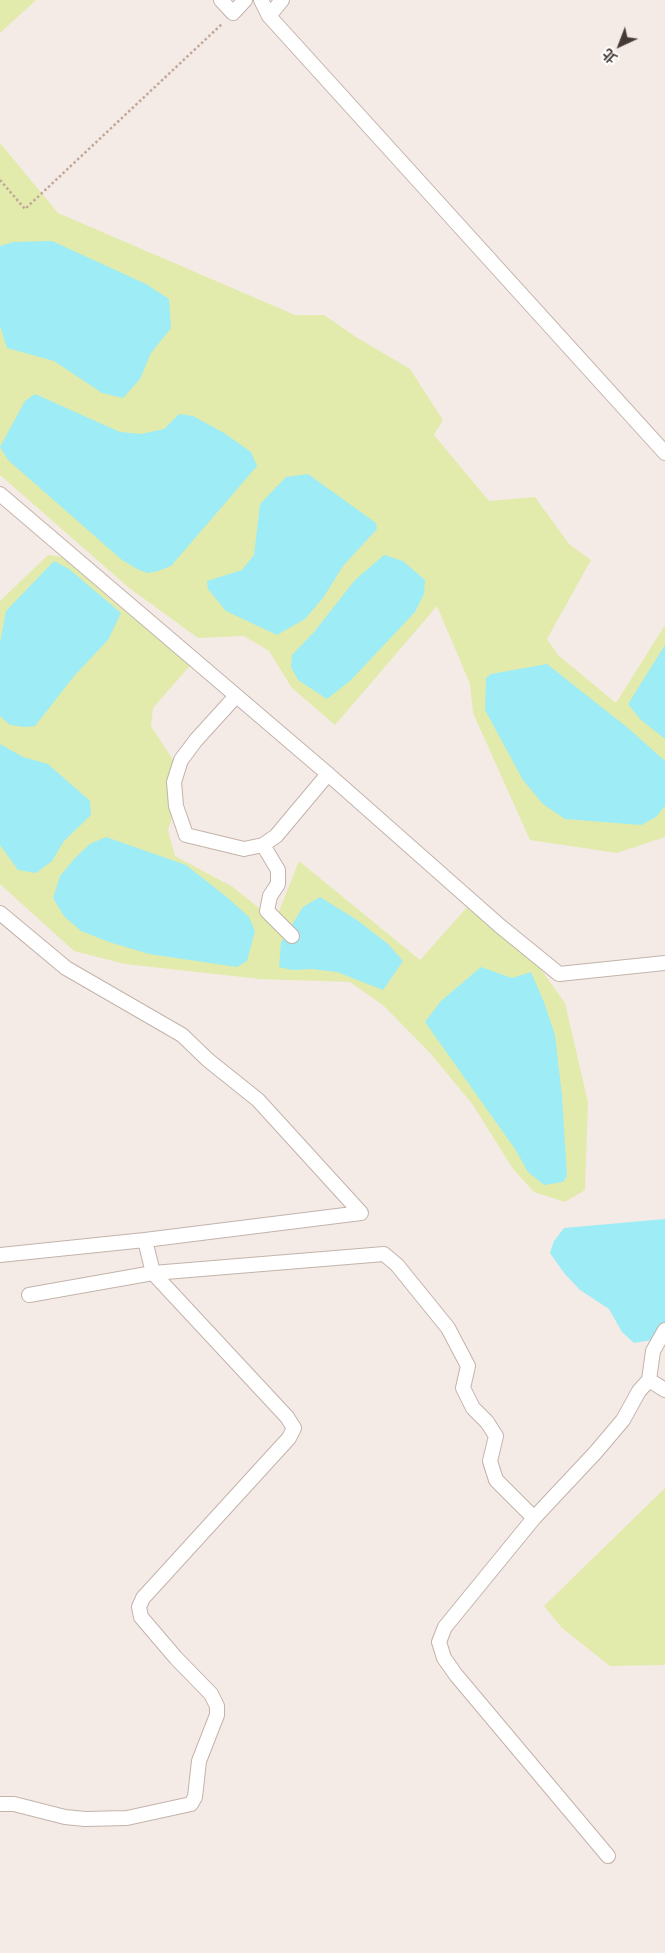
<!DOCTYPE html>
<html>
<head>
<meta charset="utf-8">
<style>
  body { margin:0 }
  #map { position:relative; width:665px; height:1953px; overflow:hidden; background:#f4ebe6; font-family:"Exo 2","Noto Sans TC",sans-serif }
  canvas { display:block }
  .north { position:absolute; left:595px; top:20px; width:50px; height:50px; -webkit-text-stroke:4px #fff; paint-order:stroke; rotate:223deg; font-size:14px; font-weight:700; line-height:20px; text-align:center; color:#473a35 }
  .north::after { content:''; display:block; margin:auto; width:18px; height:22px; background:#473a35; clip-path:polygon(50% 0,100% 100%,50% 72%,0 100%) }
</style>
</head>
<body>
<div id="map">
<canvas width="665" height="1953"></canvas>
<div class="north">北</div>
</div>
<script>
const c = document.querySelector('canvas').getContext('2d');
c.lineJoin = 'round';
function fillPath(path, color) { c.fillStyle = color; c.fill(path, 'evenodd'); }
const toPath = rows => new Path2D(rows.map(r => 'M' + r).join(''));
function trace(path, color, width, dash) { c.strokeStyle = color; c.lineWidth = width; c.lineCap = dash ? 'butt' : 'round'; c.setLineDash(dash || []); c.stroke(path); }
const green = toPath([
  [0,0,36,0,0,33],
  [0,143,58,213,295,315,324,315,356,337,410,369,443,420,434,435,489,501,535,497,569,544,591,560,547,639,558,655,616,703,665,625,665,837,617,853,530,840,473,713,470,684,437,606,335,725,292,688,269,651,244,636,198,638,128,587,0,475],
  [48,555,62,557,135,620,144,612,197,661,188,668,153,708,151,726,182,774,178,800,168,830,175,856,233,887,275,921,299,861,420,960,470,904,537,964,565,1003,588,1102,585,1190,565,1202,534,1192,513,1169,473,1105,430,1053,384,1006,350,982,260,979,125,964,74,951,0,884,0,601],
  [665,1488,665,1665,610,1666,562,1628,544,1606]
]);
const water = toPath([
  [52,241,146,284,169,299,171,328,151,353,140,379,123,398,102,393,54,361,7,348,0,326,0,246,13,242],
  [35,394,120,432,141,434,164,429,179,414,193,416,224,433,251,452,257,466,171,566,158,571,148,573,139,570,122,560,8,460,0,447,25,401],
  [308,474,376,523,377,529,343,566,323,598,305,619,277,635,226,611,208,589,207,581,242,570,254,555,260,504,286,477],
  [384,555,403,561,425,580,424,594,415,612,351,680,327,699,298,680,291,667,292,655,314,632,355,580],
  [54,561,69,569,121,613,108,640,74,676,35,726,24,727,10,725,0,716,0,643,6,611],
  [665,645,665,739,640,719,628,704],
  [547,664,628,728,665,761,665,806,656,817,641,825,565,819,543,804,523,780,485,710,486,678,491,674],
  [0,744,23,757,48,764,90,801,91,815,64,841,52,861,36,873,18,870,0,845],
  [106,837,186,865,228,898,249,917,255,931,247,961,237,967,149,954,109,942,81,931,64,916,53,898,60,876,75,858,90,844],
  [320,897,357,920,388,944,403,961,383,990,337,972,312,969,292,970,279,967,281,942,303,907],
  [481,967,512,978,531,972,544,1002,555,1035,562,1096,567,1176,563,1182,544,1185,528,1172,515,1149,425,1022,441,1001],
  [665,1219,665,1333,657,1339,634,1343,622,1332,609,1309,580,1290,564,1273,550,1253,554,1241,564,1228]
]);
const path = toPath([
  [0,180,25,209,223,23]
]);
const minor = toPath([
  [221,0,233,13,245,0],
  [261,0,269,16,665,453],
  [269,16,282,0],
  [0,494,328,774,500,926,559,974,665,963],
  [236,696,196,740,181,760,174,782,176,806,186,835,244,849,263,845,276,836,328,774],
  [263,845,278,870,278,884,270,896,267,911,292,936],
  [0,913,66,968,182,1035,208,1060,258,1100,361,1213,145,1240],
  [0,1255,145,1240,153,1273,29,1295],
  [649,1380,653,1351,665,1330],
  [0,1804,14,1804,65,1817,85,1819,127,1818,191,1804,195,1797,199,1761,217,1715,217,1706,211,1694,176,1658,141,1617,139,1607,143,1598,289,1438,294,1428,287,1417,153,1273,384,1254,397,1265,448,1328,468,1366,463,1388,473,1408,487,1422,496,1436,490,1461,496,1480,534,1518],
  [608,1856,456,1675,444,1658,439,1642,445,1627,534,1518,595,1453,623,1420,639,1391,649,1380,665,1390]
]);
fillPath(green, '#e2ebac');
fillPath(water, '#9eecf5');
trace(minor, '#c3b3ab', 16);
trace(path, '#c3a798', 2.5, [2.5, 2.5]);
trace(minor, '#fff', 14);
</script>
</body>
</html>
